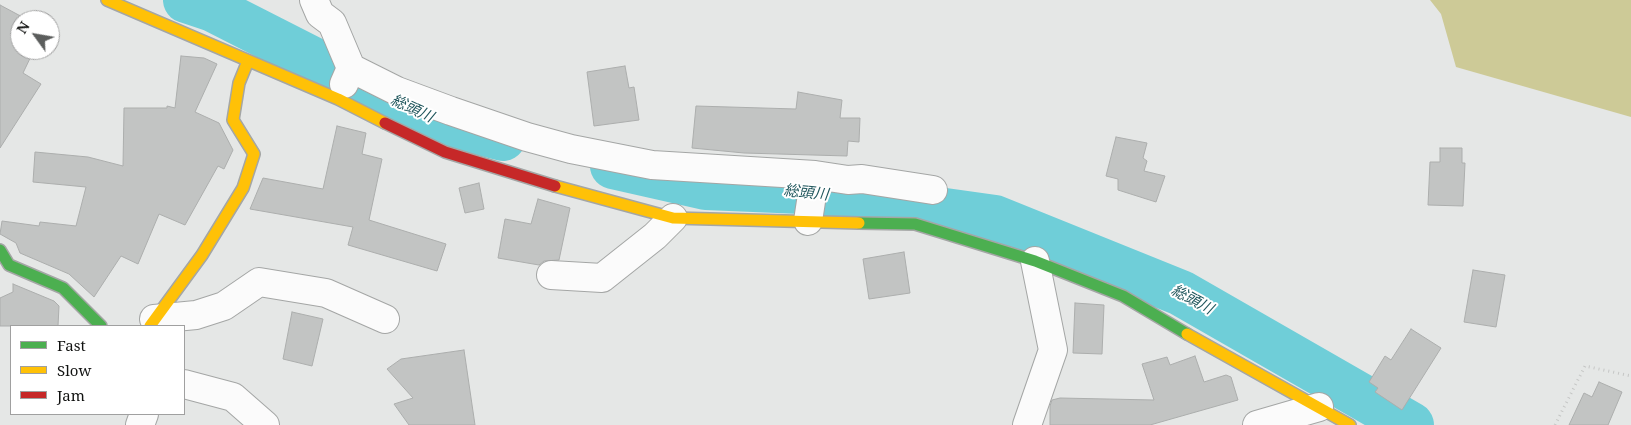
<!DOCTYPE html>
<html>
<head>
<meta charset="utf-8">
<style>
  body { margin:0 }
  #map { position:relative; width:1631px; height:425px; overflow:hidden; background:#e5e7e6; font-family:"Noto Serif",serif }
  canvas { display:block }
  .legend { position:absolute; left:10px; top:325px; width:175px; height:90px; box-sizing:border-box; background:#fff; border:1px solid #a0a0a0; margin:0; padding:6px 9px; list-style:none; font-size:15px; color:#111211 }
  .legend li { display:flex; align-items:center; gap:10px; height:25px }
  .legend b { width:25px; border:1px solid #a0a0a0 }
  .north { position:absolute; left:10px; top:10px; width:50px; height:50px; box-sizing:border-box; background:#fff; border:1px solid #a0a0a0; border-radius:50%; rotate:302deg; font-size:14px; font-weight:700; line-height:20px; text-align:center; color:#111211 }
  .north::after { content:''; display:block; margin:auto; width:18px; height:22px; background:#5b5d5c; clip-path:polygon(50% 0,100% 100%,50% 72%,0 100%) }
</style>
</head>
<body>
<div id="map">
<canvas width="1631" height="425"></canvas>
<ul class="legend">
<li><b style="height:6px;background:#4caf50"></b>Fast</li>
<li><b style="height:6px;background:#ffc107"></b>Slow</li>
<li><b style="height:6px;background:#c62828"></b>Jam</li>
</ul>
<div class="north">N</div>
</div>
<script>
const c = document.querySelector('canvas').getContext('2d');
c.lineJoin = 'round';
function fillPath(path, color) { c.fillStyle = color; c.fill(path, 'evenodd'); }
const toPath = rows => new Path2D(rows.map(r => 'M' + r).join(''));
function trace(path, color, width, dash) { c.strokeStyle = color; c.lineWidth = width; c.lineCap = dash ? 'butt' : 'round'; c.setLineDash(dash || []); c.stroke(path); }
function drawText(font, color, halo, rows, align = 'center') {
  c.font = font + ' "Noto Serif","Noto Sans JP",serif'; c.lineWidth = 4; c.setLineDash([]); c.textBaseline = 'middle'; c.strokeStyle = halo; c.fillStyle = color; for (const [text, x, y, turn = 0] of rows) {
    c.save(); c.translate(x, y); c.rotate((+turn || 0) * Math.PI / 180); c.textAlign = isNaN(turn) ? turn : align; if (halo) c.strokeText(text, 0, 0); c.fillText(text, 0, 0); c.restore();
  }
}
const forest = toPath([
  [1430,0,1631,0,1631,117,1456,67,1441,14]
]);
const river = toPath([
  [186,0,213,9,429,119,503,138],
  [613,166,706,187,802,191,995,218,1181,293,1411,425]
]);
const building = toPath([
  [0,5,28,20,20,20,20,50,34,50,23,73,41,84,0,148,0,5],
  [181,56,204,58,217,64,195,112,219,123,233,150,224,169,218,166,185,225,159,214,138,264,121,256,94,297,69,274,20,253,16,243,0,234,2,221,39,226,40,222,76,226,86,187,33,182,35,152,88,157,123,166,124,108,167,108,167,106,175,108,181,56],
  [625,66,629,88,634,87,639,120,594,126,587,72,625,66],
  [798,92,842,100,840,118,860,118,859,142,848,141,847,156,744,153,692,148,696,106,796,109,798,92],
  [337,126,366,133,362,154,382,159,369,220,446,244,437,271,348,245,353,227,250,209,263,178,323,189,337,126],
  [1116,137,1147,143,1143,158,1147,161,1144,171,1165,176,1156,202,1118,190,1118,179,1106,176,1116,137],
  [1440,148,1462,148,1462,163,1465,163,1463,206,1428,205,1430,162,1440,162,1440,148],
  [479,183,484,209,465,213,459,188,479,183],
  [538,199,570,208,559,260,544,261,539,265,498,258,505,219,531,224,538,199],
  [904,252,910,293,869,299,863,259,904,252],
  [1473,270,1505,275,1496,327,1464,322,1473,270],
  [13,284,54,301,59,306,58,326,0,326,0,298,13,292,13,284],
  [1075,303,1104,305,1102,354,1073,353,1075,303],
  [292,312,323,319,312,366,283,359,292,312],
  [1411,329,1441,348,1402,410,1375,392,1378,388,1369,382,1385,356,1391,360,1411,329],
  [464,350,475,425,409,425,394,404,413,398,387,369,401,359,464,350],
  [1195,356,1204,382,1226,375,1231,377,1238,400,1150,425,1050,425,1050,406,1052,400,1060,398,1154,400,1142,364,1167,357,1170,365,1195,356],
  [1599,382,1622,392,1608,425,1569,425,1584,393,1592,397,1599,382]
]);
const path = toPath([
  [1555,425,1585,366,1631,376]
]);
const street = toPath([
  [314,0,320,14,332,23,351,68,344,84],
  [351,68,397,91,451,111,527,137,571,149,652,165,815,175,808,221],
  [815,175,848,180,862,179,933,190],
  [551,275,602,278,655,236,673,218],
  [154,319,196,315,224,306,259,282,326,293,385,319],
  [184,384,233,397,265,425],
  [140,425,144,414],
  [1027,425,1053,350,1035,261],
  [1257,425,1319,407]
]);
const fast = toPath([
  [859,223,915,224,1035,261,1123,296,1187,334],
  [0,250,9,265,63,288,101,326]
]);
const slow = toPath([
  [107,0,338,99,385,123],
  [555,186,673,218,859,223],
  [150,326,202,255,243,188,254,154,233,120,239,83,248,61],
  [1187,334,1350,425]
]);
const jam = toPath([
  [385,123,445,152,555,186]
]);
const waterNames = [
  ["総頭川",412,109,25],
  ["総頭川",806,193,6],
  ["総頭川",1192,300,28]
];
fillPath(forest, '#cdca97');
trace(river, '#6fced8', 46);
fillPath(building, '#c2c4c3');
trace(building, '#acaead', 1);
trace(street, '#a4a6a5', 30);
trace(fast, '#a4a6a5', 14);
trace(slow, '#a4a6a5', 14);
trace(jam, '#a4a6a5', 14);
trace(path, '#c5c6c5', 3, [1, 4]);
trace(street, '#fbfbfb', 28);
trace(fast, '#4caf50', 11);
trace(slow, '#ffc107', 11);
trace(jam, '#c62828', 11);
drawText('italic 15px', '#1f565c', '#fff', waterNames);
</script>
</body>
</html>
